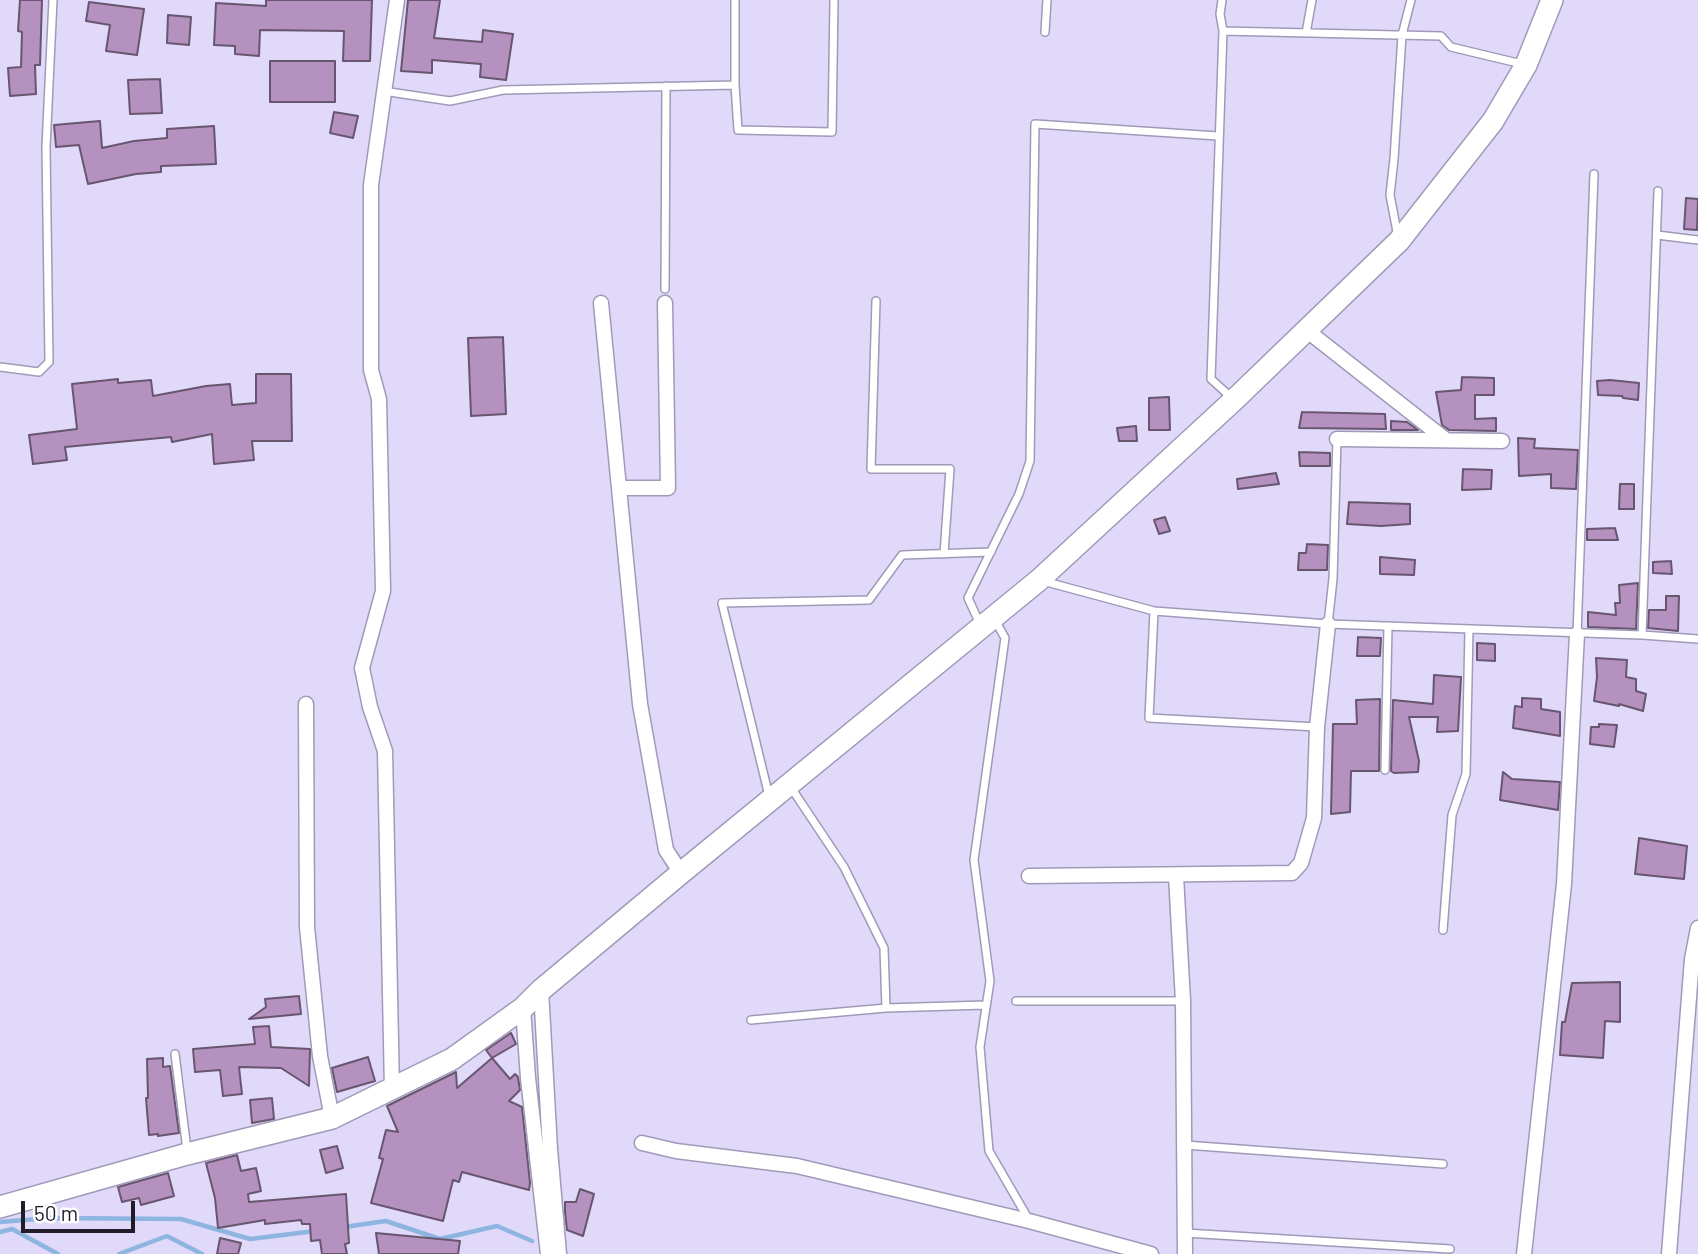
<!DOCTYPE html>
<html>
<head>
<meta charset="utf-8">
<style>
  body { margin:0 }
  #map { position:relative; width:1698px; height:1254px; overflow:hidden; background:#e1d9fa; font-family:Barlow,sans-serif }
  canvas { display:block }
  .scale { position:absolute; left:21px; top:1201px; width:114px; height:32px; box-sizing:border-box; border:4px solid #201d29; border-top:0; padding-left:9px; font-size:21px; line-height:24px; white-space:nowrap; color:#201d29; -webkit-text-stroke:5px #fff; paint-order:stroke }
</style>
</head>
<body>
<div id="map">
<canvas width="1698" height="1254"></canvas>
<div class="scale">50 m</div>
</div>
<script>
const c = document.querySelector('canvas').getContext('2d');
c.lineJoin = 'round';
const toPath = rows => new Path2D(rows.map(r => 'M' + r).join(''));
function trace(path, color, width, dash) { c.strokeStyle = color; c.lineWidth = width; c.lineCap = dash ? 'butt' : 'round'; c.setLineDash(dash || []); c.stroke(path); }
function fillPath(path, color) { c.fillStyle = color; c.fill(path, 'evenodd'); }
const stream = toPath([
  [0,1222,50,1218,181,1219,250,1239,315,1231],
  [344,1227,386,1221,440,1239,497,1226,532,1241],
  [0,1232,12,1229,58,1254],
  [119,1254,167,1236,202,1254]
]);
const building = toPath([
  [20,0,42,0,40,65,35,65,36,94,10,96,8,68,21,67,22,32,18,31,20,0],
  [266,0,372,0,370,61,343,61,344,31,260,30,259,56,235,54,235,46,214,45,216,3,266,6,266,0],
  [408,0,440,0,434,38,482,42,483,30,513,34,506,80,480,77,481,64,432,60,432,73,401,71,408,0],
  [89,2,144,9,137,55,106,51,110,25,86,21,89,2],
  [168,15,191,17,189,45,167,43,168,15],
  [270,61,335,61,335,102,270,102,270,61],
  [160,79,162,113,130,114,128,80,160,79],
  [334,112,358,116,353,138,330,133,334,112],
  [100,121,102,148,134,141,167,138,167,129,214,126,216,164,161,166,161,172,136,174,88,184,79,145,56,147,54,125,100,121],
  [1686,198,1698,199,1697,230,1684,229,1686,198],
  [503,337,506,414,471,416,468,338,503,337],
  [256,374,291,374,292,441,252,441,254,460,214,464,212,434,172,442,171,437,65,447,67,460,33,464,29,435,77,429,72,384,118,379,118,383,151,380,153,396,206,386,230,384,232,405,256,403,256,374],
  [1462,377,1494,378,1494,395,1475,395,1475,419,1496,418,1496,431,1449,430,1442,425,1436,392,1461,390,1462,377],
  [1610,380,1639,383,1638,400,1623,398,1622,396,1598,395,1597,381,1610,380],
  [1169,397,1170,430,1149,430,1149,398,1169,397],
  [1302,412,1385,414,1386,429,1299,428,1302,412],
  [1391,421,1407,422,1418,430,1391,430,1391,421],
  [1136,426,1137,441,1119,441,1117,428,1136,426],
  [1518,438,1535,439,1534,448,1578,450,1576,489,1551,488,1551,474,1519,476,1518,438],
  [1299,452,1330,453,1330,466,1300,466,1299,452],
  [1463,469,1492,470,1491,489,1462,490,1463,469],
  [1276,473,1279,484,1238,489,1237,479,1276,473],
  [1620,484,1634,484,1634,509,1619,509,1620,484],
  [1349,502,1410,504,1410,524,1381,526,1347,524,1349,502],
  [1165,517,1170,531,1159,534,1154,520,1165,517],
  [1615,528,1618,540,1587,540,1587,529,1615,528],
  [1307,544,1328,545,1327,570,1298,570,1299,553,1306,553,1307,544],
  [1380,557,1415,560,1414,575,1380,574,1380,557],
  [1671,561,1672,574,1653,573,1653,562,1671,561],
  [1638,583,1636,629,1588,627,1588,612,1616,615,1615,603,1620,603,1619,585,1638,583],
  [1666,596,1679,596,1678,631,1648,628,1649,610,1666,610,1666,596],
  [1358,637,1381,638,1380,656,1357,656,1358,637],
  [1477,643,1495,644,1495,661,1477,660,1477,643],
  [1596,658,1627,660,1626,677,1636,679,1636,691,1646,694,1643,711,1619,704,1619,706,1594,701,1597,677,1596,658],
  [1434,675,1461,677,1458,731,1437,732,1438,717,1409,717,1419,761,1418,772,1394,773,1391,771,1393,700,1433,704,1434,675],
  [1522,698,1541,699,1541,709,1560,712,1560,736,1513,728,1515,706,1522,707,1522,698],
  [1380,699,1379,771,1351,771,1350,812,1331,814,1333,724,1357,724,1356,700,1380,699],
  [1599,724,1617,725,1614,747,1590,744,1591,727,1599,727,1599,724],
  [1503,772,1512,779,1560,782,1558,810,1500,800,1503,772],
  [1639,838,1687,846,1684,879,1635,874,1639,838],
  [1620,982,1620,1022,1605,1021,1603,1058,1560,1055,1562,1022,1565,1022,1572,983,1620,982],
  [299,996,301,1014,249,1019,266,1007,265,999,299,996],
  [269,1026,271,1047,310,1049,309,1086,281,1068,239,1067,242,1094,223,1096,220,1070,195,1072,193,1049,255,1044,253,1027,269,1026],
  [511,1033,516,1044,492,1058,486,1050,511,1033],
  [368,1057,375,1081,337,1092,332,1068,368,1057],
  [163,1058,163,1067,170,1066,179,1133,158,1136,158,1134,149,1135,146,1098,148,1098,147,1059,163,1058],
  [492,1058,510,1079,515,1074,518,1077,520,1090,509,1101,522,1107,530,1183,529,1190,462,1172,459,1182,453,1180,443,1221,371,1203,383,1159,379,1158,386,1130,398,1132,387,1106,456,1072,457,1088,492,1058],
  [272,1098,274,1119,252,1123,250,1100,272,1098],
  [337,1146,343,1168,326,1173,320,1150,337,1146],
  [237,1155,241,1171,256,1168,261,1191,248,1194,249,1202,346,1194,349,1243,345,1244,347,1254,322,1254,320,1240,311,1241,310,1224,302,1224,301,1220,265,1224,265,1220,218,1228,215,1198,206,1163,237,1155],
  [168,1173,174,1196,141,1205,139,1198,122,1202,118,1187,168,1173],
  [580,1189,594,1194,583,1236,567,1230,565,1212,565,1202,576,1202,580,1189],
  [376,1233,460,1241,458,1254,379,1254,376,1233],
  [220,1238,241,1243,238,1254,217,1254,220,1238]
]);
const lane = toPath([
  [735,0,735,85,738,130,832,132,834,0],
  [1222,0,1220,14,1223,31,1211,379,1233,399],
  [1223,31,1441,36,1451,47,1522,64],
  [1045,32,1047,0],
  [1306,33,1312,0],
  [383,91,450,101,503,90,735,85],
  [1657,235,1698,240],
  [1398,237,1390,195,1394,159,1402,35,1411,0],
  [665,289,666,86],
  [876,301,871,469,950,469,944,554],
  [0,367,39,372,49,362,46,147,53,0],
  [1043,581,1154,611,1328,624,1642,635,1698,639],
  [1154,611,1149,718,1317,727],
  [995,620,1005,638,974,860,990,981,980,1047,989,1151,1029,1220],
  [980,624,968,598,1019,494,1030,461,1035,124,1218,136],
  [1328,624,1333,579,1337,439],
  [1577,634,1594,174],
  [1642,635,1658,191],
  [1385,770,1388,626],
  [790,786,844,867,884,948,886,1008],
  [769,796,722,603,869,600,902,555,991,552],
  [1443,930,1452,815,1466,774,1469,630],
  [1016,1001,1183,1001],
  [751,1020,886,1008,985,1005],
  [175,1054,187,1150],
  [1185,1145,1443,1164],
  [1185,1233,1450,1249]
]);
const street = toPath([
  [601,303,640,704,666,850,681,873],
  [1305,329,1446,440],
  [1337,439,1502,441],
  [619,488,668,488,665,303],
  [306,704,307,927,320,1056,332,1118],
  [1029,876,1292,873,1301,863,1314,818,1317,727,1328,624],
  [1176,876,1183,1001,1185,1254],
  [541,990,550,1149,559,1254],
  [523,1008,528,1078,548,1254],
  [392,1090,385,751,370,707,362,668,383,591,379,399,371,370,371,185,397,0],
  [642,1143,676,1151,797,1166,1029,1221,1151,1254],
  [1524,1254,1564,884,1577,634],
  [1669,1254,1692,959,1698,928]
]);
const secondary = toPath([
  [0,1207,187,1154,332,1118,452,1059,523,1008,541,990,681,873,1039,580,1234,400,1399,241,1493,121,1526,65,1552,0]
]);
trace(stream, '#8eb4e0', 4.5);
fillPath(building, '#b491bf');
trace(building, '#68556e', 2);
trace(lane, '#a199b8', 10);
trace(street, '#a199b8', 17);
trace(secondary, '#a199b8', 24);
trace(lane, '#fff', 7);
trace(street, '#fff', 14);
trace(secondary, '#fff', 21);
</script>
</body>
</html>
